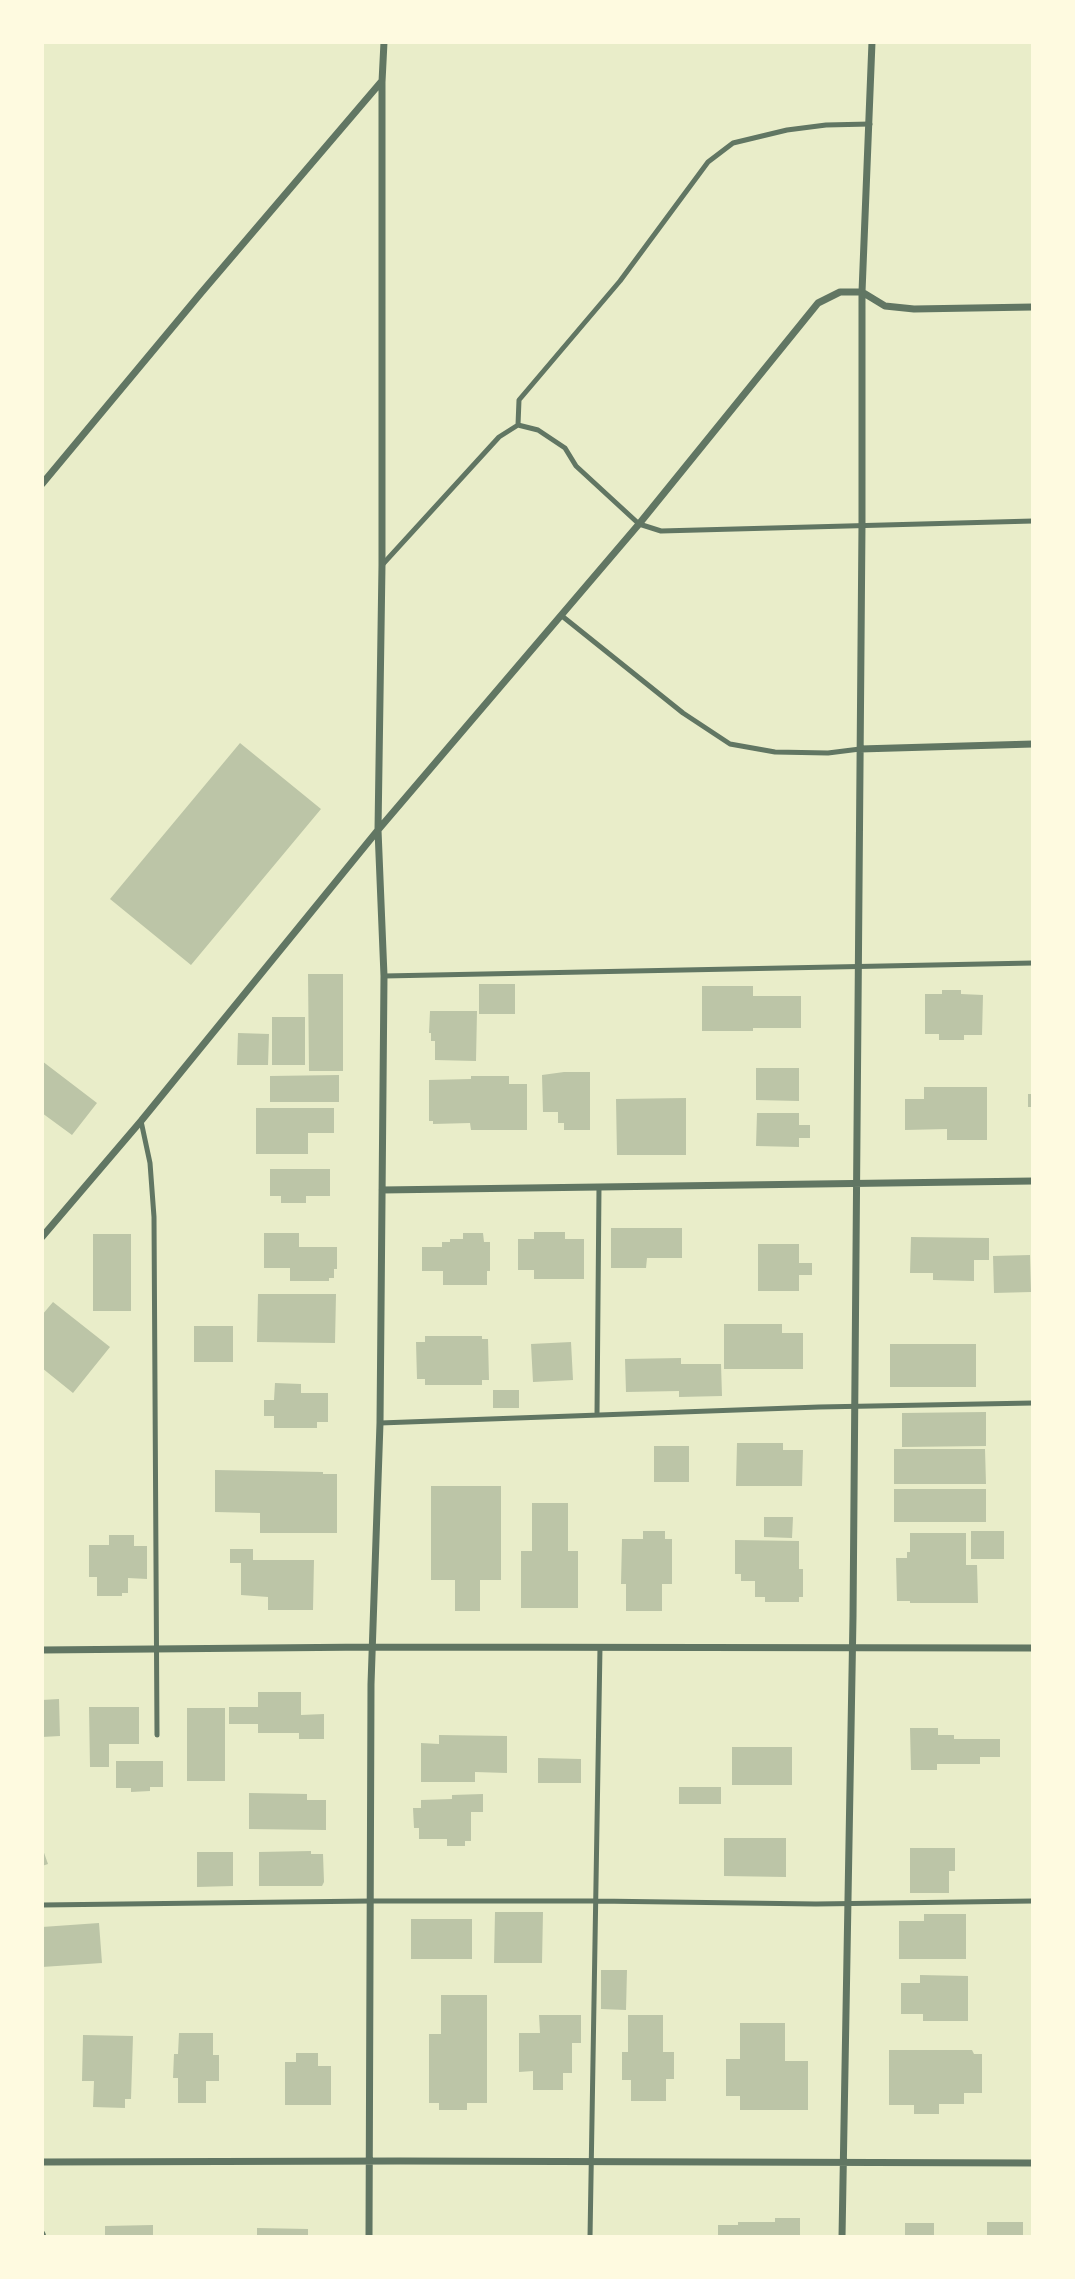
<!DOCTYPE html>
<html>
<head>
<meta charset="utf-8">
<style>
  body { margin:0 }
  #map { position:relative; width:1075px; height:2279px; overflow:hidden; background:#e9edc9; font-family:Merriweather,serif }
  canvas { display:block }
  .frame { position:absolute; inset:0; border:44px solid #fefae0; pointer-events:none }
</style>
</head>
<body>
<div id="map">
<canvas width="1075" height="2279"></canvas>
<div class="frame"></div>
</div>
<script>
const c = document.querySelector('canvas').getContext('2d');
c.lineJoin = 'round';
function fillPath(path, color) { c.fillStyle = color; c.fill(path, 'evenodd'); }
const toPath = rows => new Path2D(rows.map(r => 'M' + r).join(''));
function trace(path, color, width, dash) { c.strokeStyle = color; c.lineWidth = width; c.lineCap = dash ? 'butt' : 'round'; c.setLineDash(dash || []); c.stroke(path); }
const building = toPath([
  [240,743,321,809,191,965,110,899],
  [308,974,343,974,343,1071,309,1071],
  [479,984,515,984,515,1014,479,1014],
  [702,986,753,986,753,996,801,996,801,1028,753,1028,753,1031,702,1031],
  [942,990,961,990,961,994,983,995,982,1035,964,1035,964,1040,939,1040,939,1034,925,1034,925,994,942,994],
  [430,1011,477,1011,476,1061,435,1060,435,1041,431,1041,431,1033,429,1033],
  [272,1017,305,1017,305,1065,272,1065],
  [238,1033,269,1034,268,1065,237,1065],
  [42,1061,97,1103,72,1135,42,1113],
  [756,1068,799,1068,799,1101,756,1100],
  [564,1072,590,1072,590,1130,564,1130,564,1123,558,1123,558,1112,543,1112,542,1075],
  [339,1075,339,1102,270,1102,270,1076],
  [471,1076,509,1076,509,1084,527,1084,527,1130,471,1130,470,1123,433,1124,433,1121,429,1121,429,1080,471,1079],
  [924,1087,987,1087,987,1140,947,1140,947,1129,905,1130,905,1099,924,1099],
  [1028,1094,1033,1094,1033,1107,1028,1107],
  [686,1098,686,1155,617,1155,616,1099],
  [256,1108,334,1108,334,1133,308,1133,308,1154,256,1154],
  [757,1113,799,1113,799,1125,810,1125,810,1138,799,1138,799,1147,756,1146],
  [270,1169,330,1169,330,1196,306,1196,306,1203,281,1203,281,1196,270,1196],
  [611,1228,682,1228,682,1258,647,1258,646,1268,611,1268],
  [534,1232,565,1232,565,1239,584,1239,584,1279,534,1279,534,1270,518,1270,518,1239,534,1239],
  [264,1233,299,1233,299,1247,337,1247,337,1269,334,1269,334,1278,329,1278,329,1281,290,1281,290,1268,264,1268],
  [463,1233,483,1233,484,1242,490,1242,490,1271,487,1271,487,1285,443,1285,443,1271,422,1271,422,1247,442,1247,442,1242,450,1242,450,1239,463,1239],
  [93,1234,131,1234,131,1311,93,1311],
  [911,1237,989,1238,989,1260,974,1260,974,1281,933,1280,933,1273,910,1273],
  [758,1244,799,1244,799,1263,812,1263,812,1275,799,1275,799,1291,758,1291],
  [1030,1255,1031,1292,994,1293,993,1256],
  [258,1294,336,1294,335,1343,257,1342],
  [53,1302,110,1347,73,1393,42,1368,42,1315],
  [724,1324,782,1324,782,1333,803,1333,803,1369,724,1369],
  [194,1326,233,1326,233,1362,194,1362],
  [425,1336,482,1336,482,1339,488,1339,489,1380,482,1380,482,1385,425,1385,425,1379,417,1379,416,1342,425,1342],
  [571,1342,573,1380,533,1382,531,1344],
  [890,1344,976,1344,976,1387,890,1387],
  [681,1358,681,1364,721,1364,722,1396,679,1397,679,1391,626,1392,625,1359],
  [275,1383,301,1384,301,1393,328,1393,328,1422,317,1422,317,1428,274,1428,274,1416,264,1416,264,1400,274,1400],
  [493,1390,519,1390,519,1408,493,1408],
  [986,1412,986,1446,902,1447,902,1413],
  [737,1443,783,1443,783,1450,803,1450,802,1486,736,1486],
  [654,1446,689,1446,689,1482,654,1482],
  [894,1449,985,1449,986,1484,894,1484],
  [215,1470,323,1472,323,1474,337,1474,337,1533,260,1533,260,1513,215,1512],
  [431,1486,501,1486,501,1580,480,1580,480,1611,455,1611,455,1580,431,1580],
  [894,1489,986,1489,986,1522,894,1522],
  [532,1503,568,1503,568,1551,578,1551,578,1608,521,1608,521,1551,532,1551],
  [764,1517,793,1517,792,1538,764,1537],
  [643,1531,665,1531,665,1539,672,1539,672,1584,662,1584,662,1611,626,1611,626,1584,621,1584,622,1539,643,1539],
  [971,1531,1004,1531,1004,1559,971,1559],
  [910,1533,966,1533,966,1565,977,1565,978,1603,910,1603,910,1601,897,1601,896,1558,907,1558,907,1552,910,1552],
  [109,1535,134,1535,134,1546,147,1546,147,1579,128,1578,128,1593,122,1593,122,1596,97,1596,97,1577,89,1577,89,1545,109,1545],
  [735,1540,799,1541,799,1569,803,1569,803,1597,799,1597,799,1602,765,1602,765,1597,755,1597,755,1581,741,1581,741,1574,735,1574],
  [230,1549,253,1549,253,1560,314,1560,313,1610,268,1610,268,1597,241,1595,241,1563,230,1563],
  [258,1692,301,1692,301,1715,324,1714,324,1739,299,1739,299,1733,258,1733,258,1724,229,1724,229,1707,258,1707],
  [59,1699,60,1736,42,1737,42,1700],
  [89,1707,139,1707,139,1744,109,1744,109,1767,90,1767],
  [187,1708,225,1708,225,1781,187,1781],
  [910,1728,938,1728,938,1735,954,1735,954,1739,1000,1739,1000,1757,980,1757,980,1764,937,1764,937,1770,911,1770],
  [439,1735,507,1736,507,1773,475,1772,475,1782,421,1782,421,1743,439,1744],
  [732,1747,792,1747,792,1785,732,1785],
  [538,1758,581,1759,581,1783,538,1783],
  [116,1761,163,1761,163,1787,150,1787,150,1791,131,1792,131,1788,116,1788],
  [679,1787,721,1787,721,1804,679,1804],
  [249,1793,307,1794,307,1800,326,1800,326,1830,249,1829],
  [483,1794,483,1812,471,1812,471,1841,465,1841,465,1846,447,1846,447,1839,419,1839,419,1828,414,1828,413,1808,421,1808,421,1800,452,1799,452,1795],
  [724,1838,786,1838,786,1877,724,1876],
  [42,1847,48,1864,42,1866],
  [910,1848,955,1848,955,1871,949,1871,949,1893,910,1893],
  [311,1851,311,1854,323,1854,324,1882,322,1886,259,1886,259,1852],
  [197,1852,233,1852,233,1886,197,1887],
  [495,1912,543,1912,542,1963,494,1963],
  [924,1914,966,1914,966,1959,899,1959,899,1921,924,1921],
  [411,1919,472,1919,472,1959,411,1959],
  [99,1923,102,1963,42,1967,42,1927],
  [601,1970,627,1970,626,2010,601,2009],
  [920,1975,968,1976,968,2021,923,2021,923,2014,901,2014,901,1983,920,1983],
  [441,1995,487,1995,487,2103,467,2103,467,2110,439,2110,439,2103,429,2103,429,2034,441,2034],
  [539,2015,581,2015,581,2043,572,2043,572,2073,563,2073,563,2090,533,2090,533,2071,519,2072,519,2033,540,2033],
  [628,2015,663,2015,663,2052,674,2052,674,2079,666,2079,666,2101,631,2101,631,2080,622,2080,622,2052,628,2052],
  [740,2023,785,2023,785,2061,808,2061,808,2110,740,2110,740,2096,726,2096,726,2059,740,2059],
  [179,2033,213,2033,213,2055,219,2055,219,2081,206,2081,206,2103,178,2103,178,2078,173,2078,174,2054,178,2054],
  [83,2035,133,2036,131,2099,125,2099,125,2108,93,2107,94,2081,82,2081],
  [889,2050,972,2050,974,2054,982,2054,982,2093,964,2093,964,2104,939,2104,939,2114,914,2114,914,2105,889,2105],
  [296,2053,318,2053,318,2066,331,2066,331,2105,285,2105,285,2062,296,2062],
  [775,2218,800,2218,800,2237,718,2237,718,2225,738,2225,738,2222,775,2222],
  [987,2222,1023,2222,1023,2237,987,2237],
  [905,2223,934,2223,934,2237,905,2237],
  [153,2225,153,2237,105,2237,105,2226],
  [257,2228,308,2229,308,2237,257,2237]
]);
const service = toPath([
  [518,425,519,400,620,281,708,162,733,143,787,130,826,125,870,124],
  [383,564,499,437,518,425,538,430,565,448,576,466,639,524,661,531,1033,521],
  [562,616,683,713,730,744,775,752,828,753,860,749],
  [384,976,1033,963],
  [141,1121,150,1163,154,1217,157,1735],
  [597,1414,599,1187],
  [380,1423,819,1407,1033,1403],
  [42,1905,371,1901,596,1901,816,1904,1033,1901],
  [590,2237,600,1647]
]);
const minor = toPath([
  [42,484,201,293,381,82],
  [860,749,1033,744],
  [382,1190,1033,1181],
  [42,1237,141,1121,378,830,639,524,818,303,840,292,862,292,885,306,914,309,1033,307],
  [42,1650,373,1647,1033,1648],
  [42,2162,400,2161,1033,2163],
  [42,2234,43,2237],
  [369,2237,371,1684,380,1423,384,976,378,830,382,565,382,82,384,42],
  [842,2237,853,1617,862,524,862,292,872,42]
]);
fillPath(building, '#bcc5a7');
trace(service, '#617663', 5);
trace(minor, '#617663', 7);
</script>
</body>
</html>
